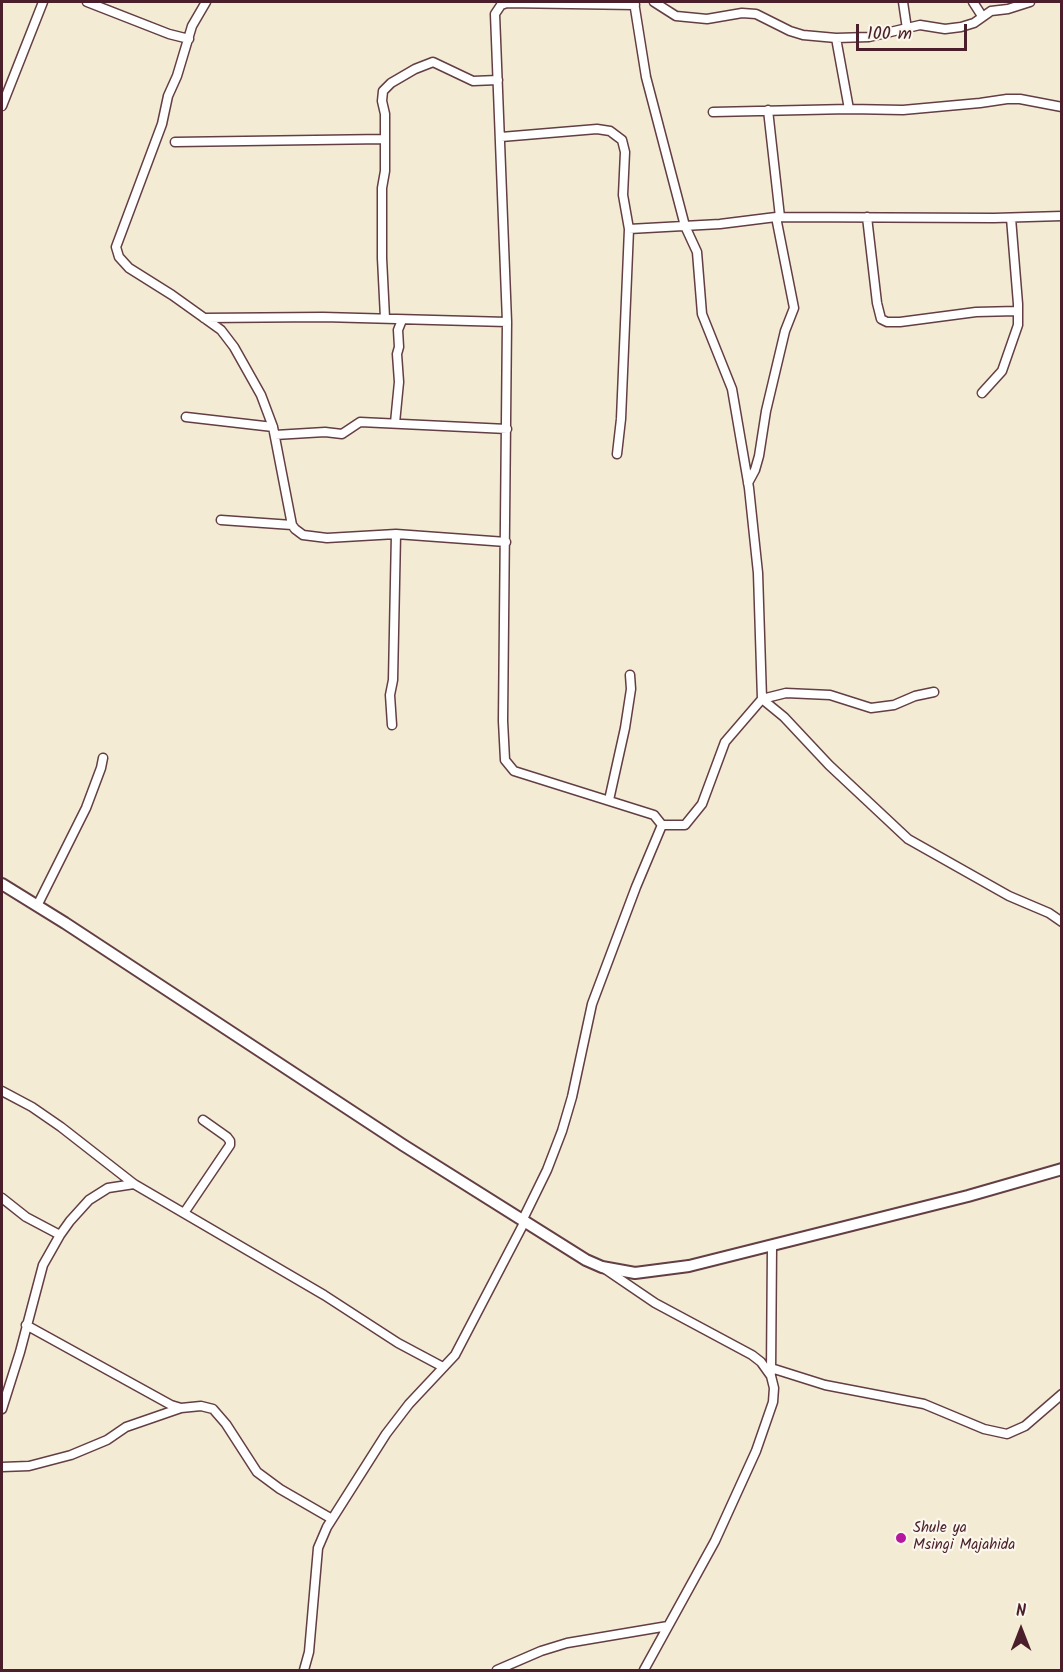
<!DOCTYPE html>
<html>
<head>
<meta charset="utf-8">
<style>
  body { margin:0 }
  #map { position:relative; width:1063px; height:1672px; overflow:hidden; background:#f3ebd3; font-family:Kalam,sans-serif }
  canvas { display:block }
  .frame { position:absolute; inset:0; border:3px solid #4a1f2b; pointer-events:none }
  .north { position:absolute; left:991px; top:1600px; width:60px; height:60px; -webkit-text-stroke:4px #fbf7ec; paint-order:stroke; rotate:0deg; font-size:16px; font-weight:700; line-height:24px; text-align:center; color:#4a1f2b }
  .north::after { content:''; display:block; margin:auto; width:21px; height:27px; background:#4a1f2b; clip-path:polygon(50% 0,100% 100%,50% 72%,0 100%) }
  .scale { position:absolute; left:856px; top:24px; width:111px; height:27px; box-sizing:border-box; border:3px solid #4a1f2b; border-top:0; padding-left:8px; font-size:18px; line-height:21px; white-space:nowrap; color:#4a1f2b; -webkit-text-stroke:4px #fbf7ec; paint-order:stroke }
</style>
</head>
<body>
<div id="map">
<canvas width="1063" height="1672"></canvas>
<div class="frame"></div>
<div class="north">N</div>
<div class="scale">100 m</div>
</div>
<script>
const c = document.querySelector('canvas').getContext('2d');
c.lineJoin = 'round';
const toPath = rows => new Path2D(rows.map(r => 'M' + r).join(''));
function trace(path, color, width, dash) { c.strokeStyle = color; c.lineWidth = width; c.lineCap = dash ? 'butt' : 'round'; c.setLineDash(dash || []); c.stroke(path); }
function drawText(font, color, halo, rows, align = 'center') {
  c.font = font + ' Kalam,sans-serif'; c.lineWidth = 4.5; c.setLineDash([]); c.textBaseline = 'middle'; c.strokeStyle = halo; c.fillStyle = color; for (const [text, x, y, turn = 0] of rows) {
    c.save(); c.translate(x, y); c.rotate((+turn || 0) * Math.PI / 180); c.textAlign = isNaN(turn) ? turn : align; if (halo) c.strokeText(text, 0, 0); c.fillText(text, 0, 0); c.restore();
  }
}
const minor = toPath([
  [87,2,169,34,189,39],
  [206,2,192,26,177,76,168,96,162,124,116,247,119,257,129,268,172,295,221,330,234,347,261,395,273,427,292,525,295,529,303,535,327,538,396,534,506,542],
  [634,2,646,77,685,226,697,252,702,314,732,389,749,488,758,573,762,699,784,717,829,765,908,839,1009,896,1049,913,1062,922],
  [654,2,676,16,707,19,742,13,756,14,790,31,803,35,836,38,869,37,920,25,945,29,961,27,974,23,991,11,1008,9,1030,2],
  [903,2,907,29],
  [973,2,982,16],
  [836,38,849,109],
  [2,106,43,2],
  [768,110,780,217],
  [713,112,849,109,903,110,980,103,1007,99,1020,99,1062,107],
  [501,137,597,129,610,131,622,140,625,152,623,195,629,229,621,419,617,454],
  [175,142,385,139],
  [867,217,877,303,881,319,887,322,900,322,976,312,1017,311],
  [629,229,720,224,776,217,994,218,1062,216],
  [204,318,323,317,507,322],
  [385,318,382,258,382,188,385,171,385,114,382,101,383,91,391,83,415,69,433,62,473,81,498,80],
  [982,393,1002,371,1018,325,1018,304,1011,218],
  [186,417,273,427],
  [395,423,399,382,397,354,399,347,398,330,402,320],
  [275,435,325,432,342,434,360,422,507,429],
  [748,483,755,470,759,456,766,411,785,331,794,308,776,217],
  [221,520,292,525],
  [392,725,390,695,393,680,396,534],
  [609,800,625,728,631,689,630,675],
  [662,825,685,825,702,804,725,742,762,699,786,693,830,695,871,708,894,705,915,696,934,692],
  [37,906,86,808,101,768,103,758],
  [2,1091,32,1107,61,1127,134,1184,324,1295,398,1343,443,1367],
  [2,1198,26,1217,60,1235],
  [184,1213,230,1145,230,1141,227,1137,203,1120],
  [523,1219,547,1170,562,1131,572,1097,592,1004,636,887,662,825,654,815,514,771,505,760,503,721,507,322,495,14,501,5,507,3,635,5],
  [605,1269,655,1303,752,1355,761,1362,771,1376,774,1388,773,1402,756,1451,715,1541,644,1670],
  [26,1325,171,1405,181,1408,201,1406,213,1409,226,1424,257,1472,280,1489,332,1519],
  [771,1368,825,1385,924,1404,984,1429,1007,1434,1025,1426,1062,1394],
  [771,1373,772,1246],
  [2,1409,20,1352,43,1265,60,1235,70,1221,89,1200,108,1188,134,1184],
  [2,1467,29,1466,71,1455,107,1440,126,1427,181,1408],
  [304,1670,309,1652,318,1548,327,1527,386,1434,409,1404,455,1355,525,1221],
  [497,1670,541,1651,567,1643,668,1626]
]);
const tertiary = toPath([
  [2,884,65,923,403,1145,586,1260,602,1267,635,1273,689,1266,968,1196,1062,1169]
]);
const markers = [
  [901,1538,6,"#b5179e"]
];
const poiNames = [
  ["Shule ya",913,1529],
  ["Msingi Majahida",913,1546]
];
trace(minor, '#633e44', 11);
trace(tertiary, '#633e44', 14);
trace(minor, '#fff', 8);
trace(tertiary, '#fff', 10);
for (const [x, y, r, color] of markers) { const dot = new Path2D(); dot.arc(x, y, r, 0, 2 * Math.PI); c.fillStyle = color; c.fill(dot); trace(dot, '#fbf7ec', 2); }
drawText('15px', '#4a1f2b', '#fbf7ec', poiNames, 'left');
</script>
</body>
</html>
